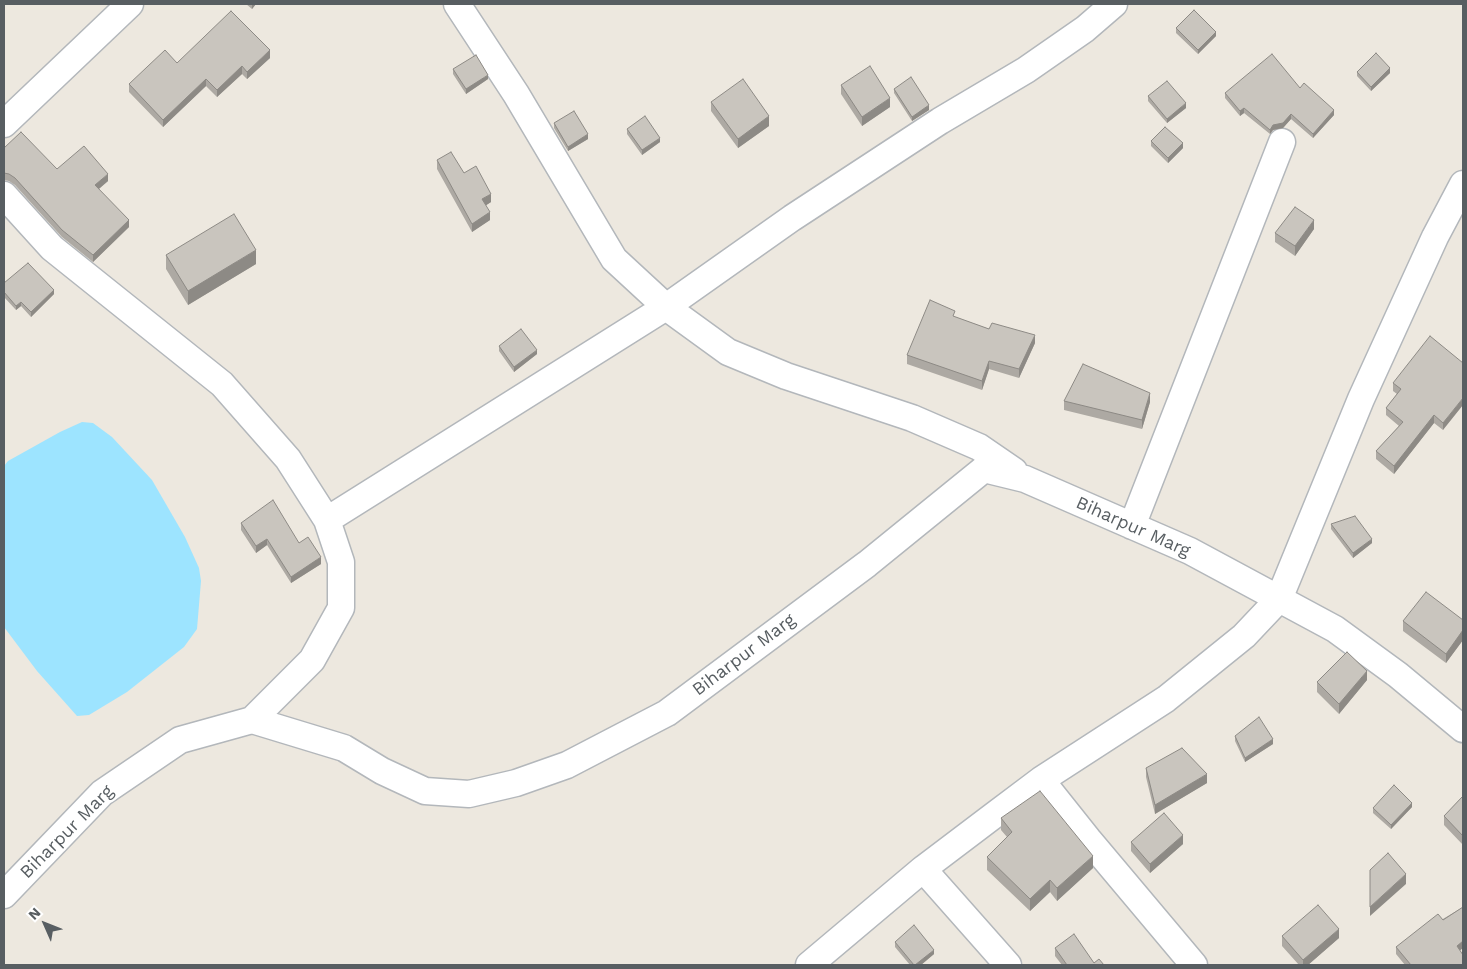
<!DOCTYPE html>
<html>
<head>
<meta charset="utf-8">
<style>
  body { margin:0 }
  #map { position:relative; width:1467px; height:969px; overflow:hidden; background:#ede8df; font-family:"Work Sans",sans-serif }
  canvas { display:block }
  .frame { position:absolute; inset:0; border:5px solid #585e62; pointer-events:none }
  .north { position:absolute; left:20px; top:899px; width:50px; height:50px; -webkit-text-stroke:4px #fff; paint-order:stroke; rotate:314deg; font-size:14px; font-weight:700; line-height:20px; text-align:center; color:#585e62 }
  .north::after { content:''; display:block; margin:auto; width:18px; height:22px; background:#585e62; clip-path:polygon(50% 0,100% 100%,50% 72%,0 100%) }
</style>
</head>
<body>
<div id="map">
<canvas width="1467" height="969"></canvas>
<div class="frame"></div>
<div class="north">N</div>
</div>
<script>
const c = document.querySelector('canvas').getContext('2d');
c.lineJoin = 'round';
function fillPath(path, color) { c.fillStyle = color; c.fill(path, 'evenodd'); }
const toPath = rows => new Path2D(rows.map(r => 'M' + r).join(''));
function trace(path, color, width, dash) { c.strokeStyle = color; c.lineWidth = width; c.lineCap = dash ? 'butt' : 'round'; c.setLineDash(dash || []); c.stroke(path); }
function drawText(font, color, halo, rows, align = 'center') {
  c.font = font + ' "Work Sans",sans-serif'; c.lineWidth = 4.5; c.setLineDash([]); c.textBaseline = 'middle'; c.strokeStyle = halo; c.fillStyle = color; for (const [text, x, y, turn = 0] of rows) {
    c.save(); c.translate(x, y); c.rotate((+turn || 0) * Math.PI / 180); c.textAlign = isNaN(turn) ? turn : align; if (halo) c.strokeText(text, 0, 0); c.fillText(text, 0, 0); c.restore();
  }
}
const water = toPath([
  [82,422,93,423,112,437,152,480,185,537,199,568,201,581,197,629,184,647,127,692,89,715,77,716,37,671,4,627,4,466,8,461,60,432]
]);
const minor = toPath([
  [4,124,130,4],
  [4,195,52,248,222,384,288,459,327,520,341,562,341,608,312,660,252,720],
  [1014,471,979,447,912,418,786,376,728,352,666,307,792,218,940,121,1026,70,1085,29,1114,4],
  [327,520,666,307,614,259,516,94,457,4],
  [1132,526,1282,142],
  [1041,780,1088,839,1194,965],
  [923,869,1008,965],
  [4,895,102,793,180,740,252,720,344,748,382,771,425,791,469,794,516,783,567,765,667,713,867,564,984,469,1025,479,1190,551,1335,629,1398,675,1463,729],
  [809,965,923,869,993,816,1041,780,1166,699,1244,636,1279,599,1361,399,1435,237,1463,184]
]);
const wall = toPath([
  [246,4,256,4,252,9],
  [1176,28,1216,36,1198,54,1176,33],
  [270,58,247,79,242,74,217,97,206,86,163,127,129,92,129,84,177,63],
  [453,69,488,79,466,94,453,74],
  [1357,72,1390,73,1371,91,1357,76],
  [841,85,890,107,862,126,841,94],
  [1300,88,1334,115,1313,138,1291,119,1283,128,1273,130,1270,134,1244,113,1240,116,1225,98,1225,93],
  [894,89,929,110,912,121,894,93],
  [1148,96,1186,108,1167,123,1148,101],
  [711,102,769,126,738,148,711,111],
  [554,123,588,139,568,151,554,128],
  [627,129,660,142,642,155,627,134],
  [1151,141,1183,148,1168,163,1151,146],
  [4,148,57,169,108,181,99,189,129,227,93,262,62,237,15,185,9,181,4,180],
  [437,160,491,202,486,205,490,220,472,232,437,169],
  [1314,229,1295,256,1275,242,1275,233],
  [166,255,256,264,188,305,166,269],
  [4,283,54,294,31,317,21,306,16,310,4,297],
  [955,317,989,329,1035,343,1019,378,989,369,982,390,907,364,907,355],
  [499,346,537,354,514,372,499,351],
  [1463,363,1443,430,1434,423,1394,474,1376,459,1376,451,1399,426,1386,415,1386,408,1397,394,1393,391,1393,383],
  [1064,401,1150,402,1142,429,1064,410],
  [241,523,299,543,321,564,291,583,267,545,256,553,241,530],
  [1331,524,1372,543,1353,558,1331,529],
  [1463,620,1463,640,1446,663,1403,631,1403,621],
  [1367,680,1339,714,1317,692,1317,682],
  [1235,736,1273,744,1245,762,1235,741],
  [1146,768,1207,783,1155,814,1146,777],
  [1463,796,1463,845,1444,825,1444,816],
  [1412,807,1391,829,1373,813,1373,808],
  [1001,818,1093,868,1057,901,1050,892,1030,911,987,870,987,857,1007,837,1001,830],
  [1131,842,1183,844,1150,873,1131,851],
  [1463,907,1463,948,1460,950,1463,965,1405,965,1396,954,1396,947],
  [1282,936,1339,938,1308,965,1299,965,1282,946],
  [895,942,934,954,921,965,910,965,895,947],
  [1055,948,1094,963,1104,965,1062,965,1055,956]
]);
const shadedWall = toPath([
  [252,4,256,4,252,9],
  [1216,32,1216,36,1198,54,1198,50],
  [270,50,270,58,247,79,247,72],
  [242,66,242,74,217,97,217,90],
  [1390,68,1390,73,1371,91,1371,87],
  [488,75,488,79,466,94,466,89],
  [206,79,206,86,163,127,163,120],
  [890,98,890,107,862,126,862,117],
  [1186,103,1186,108,1167,123,1167,119],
  [929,105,929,110,912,121,912,117],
  [1244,108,1244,113,1240,116,1240,111],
  [1334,110,1334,115,1313,138,1313,134],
  [1291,114,1291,119,1283,128,1273,130,1270,134,1270,130,1273,125],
  [769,116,769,126,738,148,738,139],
  [588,134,588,139,568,151,568,147],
  [660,138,660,142,642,155,642,150],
  [1183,143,1183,148,1168,163,1168,158],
  [108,174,108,181,95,192,95,185],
  [491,194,491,202,482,208,482,199],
  [490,212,490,220,472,232,472,224],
  [129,220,129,227,93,262,93,255],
  [1314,220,1314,229,1295,256,1295,246],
  [256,250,256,264,188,305,188,291],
  [54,290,54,294,31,317,31,312],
  [21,302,21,306,16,310,16,306],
  [1035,335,1035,343,1019,378,1019,369],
  [537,350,537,354,514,372,514,367],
  [989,361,989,369,982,390,982,381],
  [1150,393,1150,402,1142,429,1142,420],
  [1463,398,1463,405,1443,430,1443,423],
  [1434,415,1434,423,1394,474,1394,466],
  [267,539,267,545,256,553,256,546],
  [1372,539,1372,543,1353,558,1353,553],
  [321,557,321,564,291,583,291,577],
  [1463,630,1463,640,1446,663,1446,654],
  [1367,671,1367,680,1339,714,1339,704],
  [1273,739,1273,744,1245,762,1245,758],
  [1207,774,1207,783,1155,814,1155,805],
  [1412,803,1412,807,1391,829,1391,825],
  [1183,835,1183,844,1150,873,1150,864],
  [1093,856,1093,868,1057,901,1057,888],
  [1406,874,1406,884,1370,916,1370,907],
  [1050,880,1050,892,1030,911,1030,899],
  [1339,929,1339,938,1308,965,1303,965,1303,960],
  [1463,941,1463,948,1457,953,1457,946],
  [934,950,934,954,921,965,915,965]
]);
const building = toPath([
  [1194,10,1216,32,1198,50,1176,28,1194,10],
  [231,11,270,50,247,72,242,66,217,90,206,79,163,120,129,84,165,50,177,63,231,11],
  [1376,53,1390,68,1371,87,1357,72,1376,53],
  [1272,54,1300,88,1304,83,1334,110,1313,134,1291,114,1283,123,1273,125,1270,130,1244,108,1240,111,1225,93,1272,54],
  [476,55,488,75,466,89,453,69,476,55],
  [870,66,890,98,862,117,841,85,870,66],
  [911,77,929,105,912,117,894,89,911,77],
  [743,79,769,116,738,139,711,102,743,79],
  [1167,81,1186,103,1167,119,1148,96,1167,81],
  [574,111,588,134,568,147,554,123,574,111],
  [645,116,660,138,642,150,627,129,645,116],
  [1165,127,1183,143,1168,158,1151,141,1165,127],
  [21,132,57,169,84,146,108,174,95,185,129,220,93,255,62,230,15,178,9,174,4,173,4,148,21,132],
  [451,152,464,173,476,166,491,194,482,199,490,212,472,224,437,160,451,152],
  [1295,207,1314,220,1295,246,1275,233,1295,207],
  [234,214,256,250,188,291,166,255,234,214],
  [28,263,54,290,31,312,21,302,16,306,4,292,4,283,28,263],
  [930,300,955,311,953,316,989,329,992,323,1035,335,1019,369,989,361,982,381,907,355,930,300],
  [521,329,537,350,514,367,499,346,521,329],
  [1430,336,1463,363,1463,398,1443,423,1434,415,1394,466,1376,451,1403,422,1386,408,1401,389,1393,383,1430,336],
  [1083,364,1150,393,1142,420,1064,401,1083,364],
  [273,500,299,543,308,537,321,557,291,577,267,539,256,546,241,523,273,500],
  [1355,516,1372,539,1353,553,1331,524,1355,516],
  [1426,592,1463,620,1463,630,1446,654,1403,621,1426,592],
  [1347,652,1367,671,1339,704,1317,682,1347,652],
  [1259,717,1273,739,1245,758,1235,736,1259,717],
  [1182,748,1207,774,1155,805,1146,768,1182,748],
  [1394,785,1412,803,1391,825,1373,808,1394,785],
  [1040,791,1093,856,1057,888,1050,880,1030,899,987,857,1012,832,1001,818,1040,791],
  [1463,796,1463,836,1444,816,1463,796],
  [1164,813,1183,835,1150,864,1131,842,1164,813],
  [1388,853,1406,874,1370,907,1370,870,1388,853],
  [1318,905,1339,929,1303,960,1282,936,1318,905],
  [1463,907,1463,941,1457,946,1463,955,1463,965,1411,965,1396,947,1438,914,1443,920,1463,907],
  [914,925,934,950,915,965,914,965,895,942,914,925],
  [1074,934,1094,963,1099,959,1104,965,1067,965,1055,948,1074,934]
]);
const streetNames = [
  ["Biharpur Marg",1133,527,24],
  ["Biharpur Marg",744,655,-37],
  ["Biharpur Marg",67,832,-45]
];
fillPath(water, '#9de4ff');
trace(minor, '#b3b7bb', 29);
trace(minor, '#fff', 26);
fillPath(wall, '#ada9a3');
fillPath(shadedWall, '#8d8a85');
fillPath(building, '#c9c5be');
trace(building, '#8d8a85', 1);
drawText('18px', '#585e62', '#fff', streetNames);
</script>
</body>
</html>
